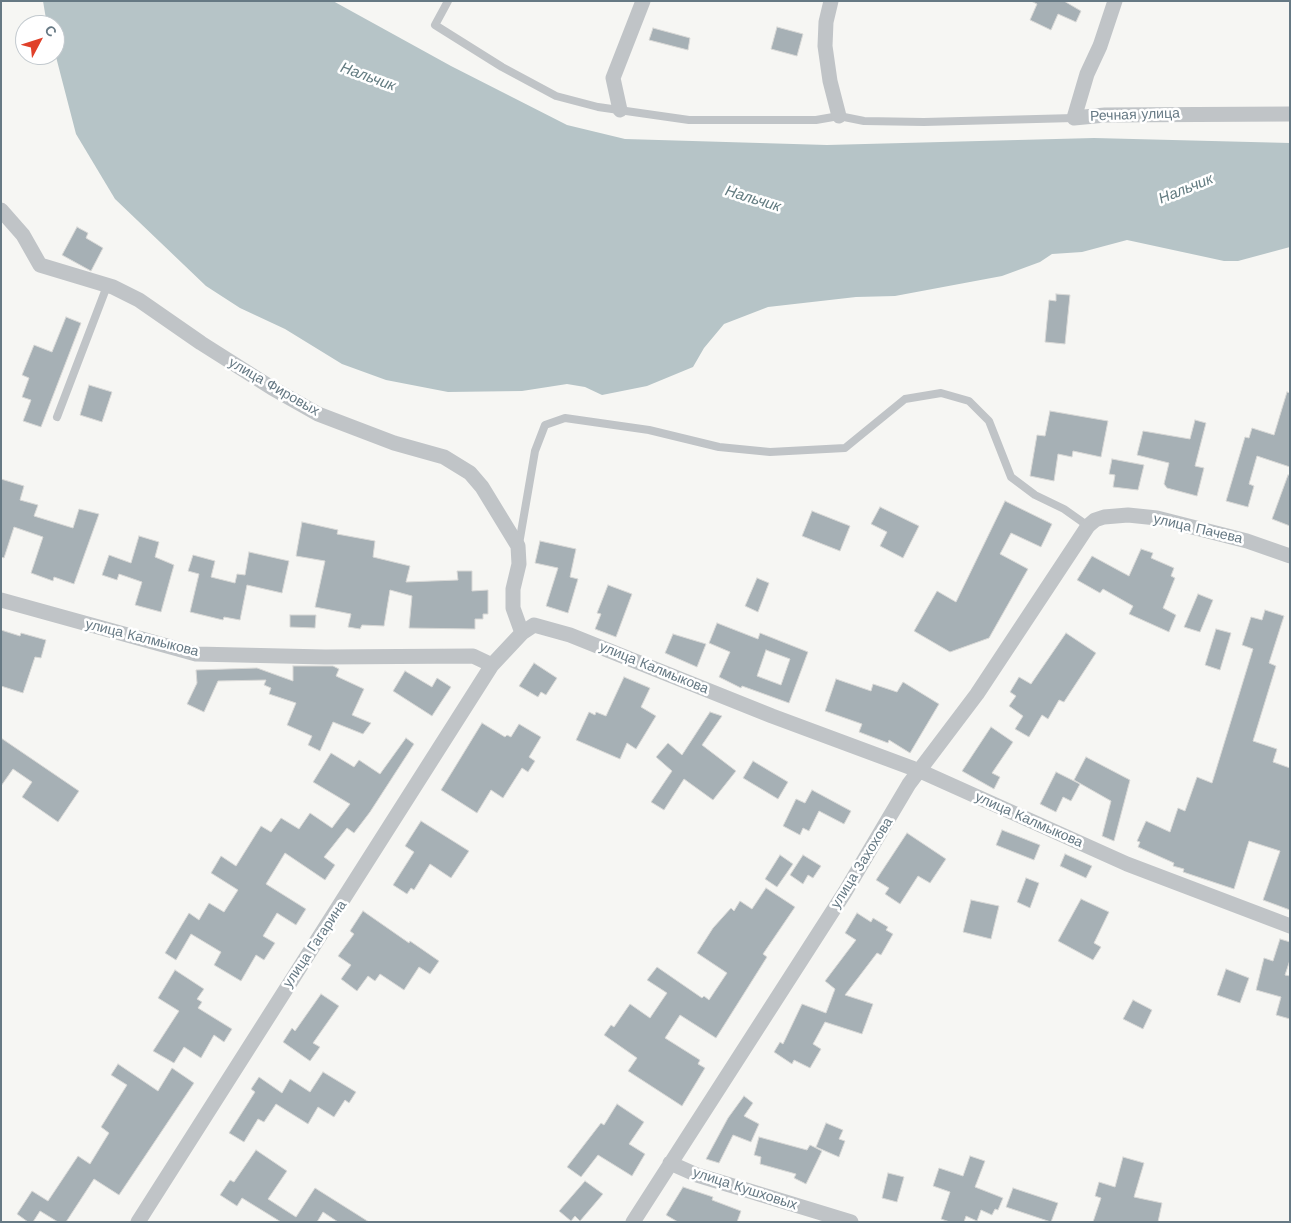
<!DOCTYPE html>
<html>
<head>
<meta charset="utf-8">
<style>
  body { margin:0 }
  #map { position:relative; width:1291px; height:1223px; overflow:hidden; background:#f6f6f3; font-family:"Work Sans",sans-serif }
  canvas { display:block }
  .frame { position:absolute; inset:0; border:2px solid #667984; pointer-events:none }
  .north { position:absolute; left:15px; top:15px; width:50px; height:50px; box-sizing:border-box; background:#fff; border:1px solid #c2c9ce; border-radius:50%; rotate:50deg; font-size:14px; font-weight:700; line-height:20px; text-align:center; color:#667984 }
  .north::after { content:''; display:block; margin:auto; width:18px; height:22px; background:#e0412a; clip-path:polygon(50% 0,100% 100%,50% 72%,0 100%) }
</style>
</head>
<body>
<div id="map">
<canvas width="1291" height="1223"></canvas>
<div class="frame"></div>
<div class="north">С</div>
</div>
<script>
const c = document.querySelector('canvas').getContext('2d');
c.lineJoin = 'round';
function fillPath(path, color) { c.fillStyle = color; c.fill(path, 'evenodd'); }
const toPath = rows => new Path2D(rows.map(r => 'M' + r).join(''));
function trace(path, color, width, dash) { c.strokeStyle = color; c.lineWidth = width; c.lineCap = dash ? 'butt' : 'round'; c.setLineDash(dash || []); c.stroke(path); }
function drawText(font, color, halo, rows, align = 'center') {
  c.font = font + ' "Work Sans",sans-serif'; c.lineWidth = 5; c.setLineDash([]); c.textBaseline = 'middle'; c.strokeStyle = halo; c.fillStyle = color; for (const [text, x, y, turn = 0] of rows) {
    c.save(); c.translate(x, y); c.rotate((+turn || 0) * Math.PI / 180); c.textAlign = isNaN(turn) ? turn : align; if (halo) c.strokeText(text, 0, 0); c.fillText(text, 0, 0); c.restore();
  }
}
const water = toPath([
  [43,1,333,1,451,66,567,125,625,139,827,145,1094,138,1290,143,1290,247,1238,261,1224,261,1127,240,1082,252,1052,254,1040,262,1002,276,895,296,856,297,768,307,724,324,704,348,693,367,647,386,602,395,585,387,567,384,522,391,448,392,386,380,342,364,285,329,240,308,206,286,115,199,76,134,55,53,55,25,47,25]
]);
const building = toPath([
  [1031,1,1064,1,1081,11,1076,22,1058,14,1051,30,1030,20,1037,4,1031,1],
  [777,27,803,34,797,56,771,49,777,27],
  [653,28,690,38,688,50,649,40,653,28],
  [77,227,88,233,86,238,103,248,91,271,62,255,77,227],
  [1056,294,1070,295,1065,344,1045,342,1049,300,1056,301,1056,294],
  [66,317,81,323,41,427,23,421,31,400,22,397,29,378,22,375,34,345,52,352,66,317],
  [89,385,112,392,102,422,80,415,89,385],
  [1287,392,1290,393,1290,467,1257,456,1249,484,1254,486,1248,507,1226,501,1245,437,1249,438,1252,428,1274,435,1287,392],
  [1050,411,1108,421,1101,457,1073,451,1072,457,1058,454,1054,481,1030,476,1037,435,1045,436,1050,411],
  [1195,420,1206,423,1195,466,1204,468,1197,496,1167,488,1164,484,1169,463,1137,455,1143,431,1190,439,1195,420],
  [1112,459,1144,465,1138,490,1113,487,1115,475,1109,474,1112,459],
  [1288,475,1290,475,1290,526,1272,519,1288,475],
  [1,479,24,486,20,500,38,505,34,516,73,528,79,509,99,514,74,584,54,577,53,581,31,573,43,537,14,527,4,558,1,557,1,479],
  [1005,501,1052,524,1041,547,1011,533,1000,554,1028,569,989,638,950,652,914,631,937,591,956,602,1005,501],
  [880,507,919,526,903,558,880,546,887,532,871,524,880,507],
  [812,511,850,526,840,551,802,536,812,511],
  [302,522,338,530,337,534,375,541,373,557,410,566,406,582,458,580,457,571,472,571,472,591,488,590,488,614,483,614,483,619,475,619,475,629,409,628,412,596,390,590,384,626,362,625,360,629,348,627,351,614,315,607,325,561,296,556,302,522],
  [139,536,159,542,155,557,174,565,161,612,135,605,142,582,119,574,117,580,102,575,109,555,131,563,139,536],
  [540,541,576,549,570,577,578,579,568,613,546,606,558,568,535,563,540,541],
  [1141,549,1153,553,1151,558,1174,568,1171,576,1175,578,1163,608,1176,615,1169,632,1129,614,1133,606,1103,589,1100,593,1077,580,1092,556,1129,576,1141,549],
  [249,552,289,561,282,593,247,585,240,620,224,617,223,620,190,612,199,574,188,571,193,555,215,561,211,577,235,583,237,574,245,575,249,552],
  [757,578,769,583,758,612,745,606,757,578],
  [608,585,632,594,616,637,595,629,601,614,597,613,608,585],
  [1198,594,1213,600,1200,632,1184,627,1198,594],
  [1265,610,1284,616,1269,663,1276,666,1253,741,1277,749,1273,762,1290,768,1290,910,1263,900,1280,851,1249,841,1234,889,1183,872,1184,869,1173,866,1174,863,1138,847,1140,842,1137,841,1146,821,1170,832,1178,808,1185,811,1197,777,1212,783,1253,649,1242,645,1251,617,1262,620,1265,610],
  [290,615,316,615,315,628,290,627,290,615],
  [717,623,758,639,760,633,808,652,789,703,742,686,741,688,719,677,730,652,709,643,717,623],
  [766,650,790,659,781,685,757,676,766,650],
  [1216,629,1231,633,1220,670,1205,665,1216,629],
  [1,630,20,636,21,633,46,640,41,658,35,657,23,693,1,686,1,630],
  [1066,633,1096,653,1064,702,1059,700,1048,719,1042,715,1029,737,1015,729,1023,716,1009,706,1016,696,1010,692,1019,677,1031,684,1066,633],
  [673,634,706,644,697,667,665,653,673,634],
  [534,663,557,678,546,695,541,692,538,697,519,686,534,663],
  [293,666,333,666,339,669,336,676,364,689,352,715,371,723,363,734,333,722,320,751,308,745,312,736,287,725,296,703,269,694,271,688,264,685,266,680,218,681,204,712,187,704,197,683,196,670,257,668,293,681,293,666],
  [405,671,432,687,437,678,451,687,432,716,393,691,405,671],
  [624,677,650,688,641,707,656,716,636,749,627,743,620,759,576,740,589,712,595,715,596,712,606,716,624,677],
  [836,679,871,691,873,684,897,692,903,682,939,704,910,753,889,740,888,743,859,732,862,724,825,711,836,679],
  [710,712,722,716,702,745,736,771,713,800,684,779,664,810,651,802,672,771,656,757,668,743,682,755,710,712],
  [482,723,505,737,507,735,511,737,519,724,541,737,529,757,535,761,528,772,522,768,503,798,491,790,477,813,441,790,482,723],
  [991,727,1013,742,992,773,1000,777,994,789,962,771,991,727],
  [1,738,79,791,58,822,22,797,32,782,13,769,1,786,1,738],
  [406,738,414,744,370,812,354,833,347,828,324,857,335,865,325,880,285,853,266,884,306,909,296,925,277,913,263,936,275,943,264,960,256,955,241,981,214,965,221,952,191,934,176,960,165,953,189,913,199,920,209,903,224,912,238,890,211,873,221,856,236,866,261,826,271,832,281,818,299,829,310,813,332,828,350,804,313,782,331,753,354,767,359,760,380,774,406,738],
  [1086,757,1130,780,1114,841,1102,836,1111,801,1074,780,1086,757],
  [753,761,788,782,778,799,743,778,753,761],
  [1056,772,1080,784,1071,801,1063,797,1056,812,1040,804,1056,772],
  [812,790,851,811,844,824,819,811,809,831,803,828,800,835,783,826,796,799,805,803,812,790],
  [421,821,469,851,451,878,430,864,414,890,411,888,407,894,393,885,414,852,405,846,421,821],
  [1002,830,1040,845,1034,860,996,845,1002,830],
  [907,833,946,859,930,883,918,876,900,904,885,894,889,888,876,880,907,833],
  [1065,854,1092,866,1086,878,1060,866,1065,854],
  [780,855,793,864,777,887,765,879,780,855],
  [803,855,821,866,813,878,808,875,803,884,790,875,803,855],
  [1026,878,1039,883,1030,908,1017,902,1026,878],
  [766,888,795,907,763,954,767,957,716,1038,680,1015,665,1038,700,1060,698,1064,705,1068,682,1106,628,1071,637,1058,604,1035,611,1025,614,1027,630,1004,650,1018,667,993,647,980,657,967,702,998,704,996,709,1000,727,973,697,953,713,928,731,908,734,911,740,901,752,909,766,888],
  [1081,899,1109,912,1094,943,1101,947,1093,960,1058,941,1081,899],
  [971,900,999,906,991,939,963,932,971,900],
  [363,911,409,943,410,941,439,961,430,974,419,967,404,990,380,974,375,981,368,976,357,991,341,979,351,965,338,956,354,934,350,931,363,911],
  [857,913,871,922,873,918,888,927,886,930,893,934,881,955,877,953,845,995,873,1004,862,1034,825,1022,813,1044,821,1049,810,1068,794,1060,792,1064,774,1052,780,1042,783,1044,802,1004,826,1013,835,989,825,981,856,940,845,933,857,913],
  [1280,939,1290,942,1290,960,1285,975,1290,976,1290,1019,1276,1015,1281,997,1256,990,1264,958,1273,961,1280,939],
  [1226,969,1249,978,1240,1003,1217,995,1226,969],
  [175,970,204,989,197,999,202,1002,198,1008,232,1029,224,1042,214,1035,201,1058,184,1047,174,1063,153,1051,179,1011,158,998,175,970],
  [321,994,339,1006,313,1043,320,1047,310,1061,283,1042,292,1028,295,1031,321,994],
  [1133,1000,1152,1010,1143,1029,1123,1019,1133,1000],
  [118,1064,158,1091,172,1068,194,1083,119,1195,94,1179,66,1222,58,1222,40,1211,33,1222,28,1222,17,1214,32,1191,48,1201,78,1156,90,1164,109,1133,101,1127,127,1085,111,1075,118,1064],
  [323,1072,356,1092,349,1103,345,1100,334,1117,318,1107,308,1124,276,1104,264,1122,258,1119,244,1142,229,1133,255,1092,251,1089,259,1077,282,1093,290,1079,310,1092,323,1072],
  [744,1096,753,1103,744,1116,759,1124,751,1142,733,1135,719,1163,706,1159,728,1118,744,1096],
  [617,1104,644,1122,629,1144,645,1154,632,1176,598,1155,581,1177,567,1167,601,1123,604,1125,617,1104],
  [826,1123,843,1130,839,1139,845,1141,839,1157,816,1147,826,1123],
  [759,1137,807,1150,810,1145,822,1151,806,1184,794,1178,796,1174,760,1164,761,1157,754,1155,759,1137],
  [256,1150,287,1171,268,1199,296,1217,315,1188,369,1222,338,1222,323,1212,317,1222,281,1222,242,1198,237,1206,220,1195,230,1180,234,1182,256,1150],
  [970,1156,985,1161,975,1187,1003,1198,998,1210,995,1209,992,1215,981,1210,977,1221,966,1216,964,1222,950,1222,941,1219,950,1192,933,1186,939,1168,963,1176,970,1156],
  [1123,1157,1144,1163,1134,1197,1162,1203,1158,1222,1093,1222,1101,1198,1095,1196,1099,1182,1115,1187,1123,1157],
  [888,1173,904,1177,897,1202,882,1198,888,1173],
  [585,1181,603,1194,580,1221,575,1216,571,1221,559,1211,585,1181],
  [683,1187,713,1197,712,1200,741,1211,737,1222,678,1222,666,1215,683,1187],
  [1013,1188,1058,1203,1051,1222,1006,1207,1013,1188]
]);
const service = toPath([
  [448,1,435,25,502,67,556,96,598,107,689,120,816,120,839,116,864,121,924,122,1074,118],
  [57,417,107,286],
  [519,544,535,451,545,425,565,418,649,430,719,447,770,452,845,448,905,399,941,393,969,401,989,421,1011,477,1035,495,1064,509,1088,526]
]);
const minor = toPath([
  [831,1,826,22,825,46,830,81,839,116],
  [1115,1,1100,46,1087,74,1074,118,1105,115,1290,114],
  [620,110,613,78,643,1],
  [1,210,23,235,40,265,113,287,139,300,201,343,272,388,318,414,394,443,444,457,470,473,482,487,518,546,519,564,513,589,513,608,522,633],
  [1,600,196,654,325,657,473,656,492,665],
  [670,1163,697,1175,851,1222],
  [138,1222,492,665,522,633,534,625,570,635,772,716,920,771,1127,864,1290,926],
  [633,1222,845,892,909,784,977,694,1088,526,1095,520,1104,517,1128,515,1157,518,1247,541,1290,556]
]);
const streetNames = [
  ["Речная улица",1135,115,-2],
  ["улица Фировых",274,387,30],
  ["улица Пачева",1198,529,13],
  ["улица Калмыкова",142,638,14],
  ["улица Калмыкова",654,668,22],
  ["улица Калмыкова",1029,820,24],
  ["улица Захохова",862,863,-58],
  ["улица Гагарина",315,944,-56],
  ["улица Кушховых",745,1189,18]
];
const waterNames = [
  ["Нальчик",368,77,20],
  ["Нальчик",1186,189,-22],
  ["Нальчик",753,199,17]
];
fillPath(water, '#b6c4c7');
fillPath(building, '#a6b0b5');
trace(building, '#d8d8d6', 1);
trace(service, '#c0c4c7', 8);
trace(minor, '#c0c4c7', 15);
drawText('14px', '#667984', '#fff', streetNames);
drawText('italic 15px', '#627b80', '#fff', waterNames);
</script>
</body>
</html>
